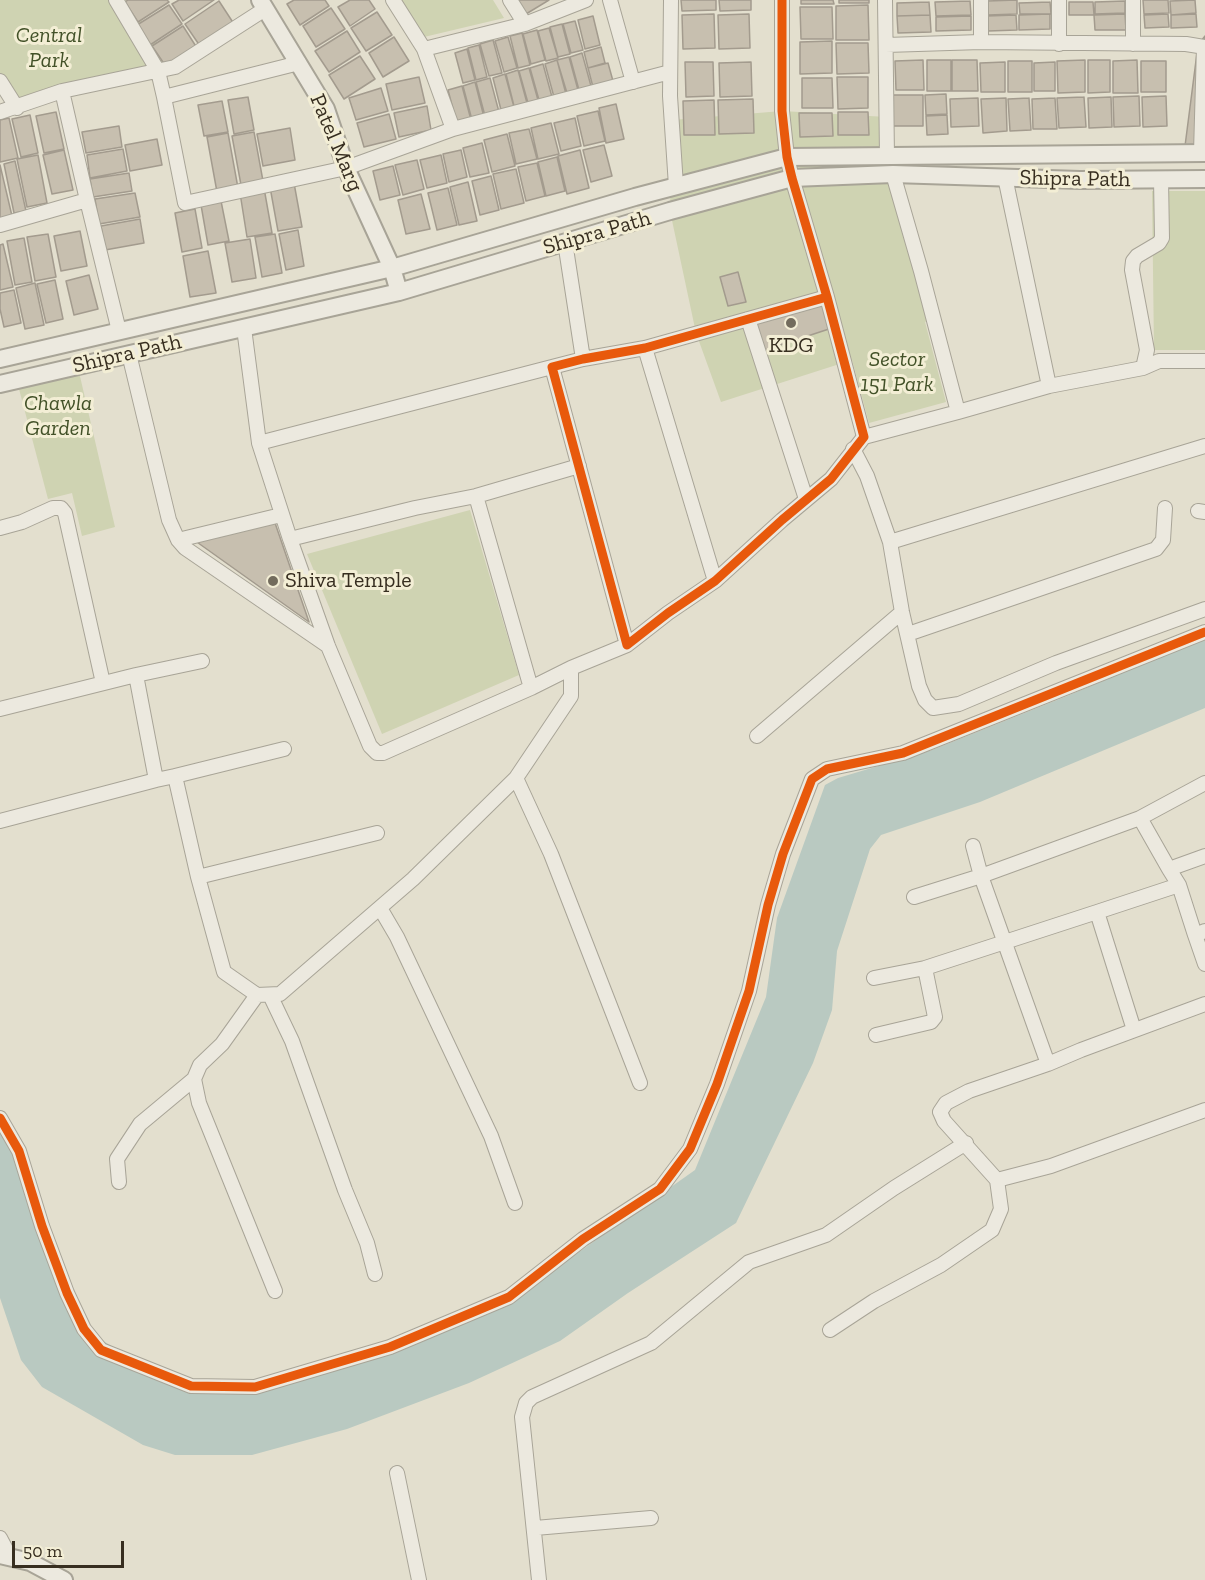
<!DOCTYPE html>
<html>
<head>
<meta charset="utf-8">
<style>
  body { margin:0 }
  #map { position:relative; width:1205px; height:1580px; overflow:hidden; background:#e3dfce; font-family:"Zilla Slab",serif }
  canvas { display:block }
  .scale { position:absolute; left:12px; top:1541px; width:112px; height:27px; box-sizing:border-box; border:3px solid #372e20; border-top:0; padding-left:8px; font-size:18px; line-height:21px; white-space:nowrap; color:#372e20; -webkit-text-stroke:4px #f3eed5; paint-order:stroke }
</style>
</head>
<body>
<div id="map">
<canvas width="1205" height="1580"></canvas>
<div class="scale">50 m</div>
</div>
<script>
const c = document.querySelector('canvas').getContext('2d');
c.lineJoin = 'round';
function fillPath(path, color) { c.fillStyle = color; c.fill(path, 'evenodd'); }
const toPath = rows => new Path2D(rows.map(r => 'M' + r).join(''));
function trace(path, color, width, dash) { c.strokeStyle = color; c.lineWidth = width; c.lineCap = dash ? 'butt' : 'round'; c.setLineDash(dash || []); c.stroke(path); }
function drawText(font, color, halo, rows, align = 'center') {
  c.font = font + ' "Zilla Slab",serif'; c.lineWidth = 6; c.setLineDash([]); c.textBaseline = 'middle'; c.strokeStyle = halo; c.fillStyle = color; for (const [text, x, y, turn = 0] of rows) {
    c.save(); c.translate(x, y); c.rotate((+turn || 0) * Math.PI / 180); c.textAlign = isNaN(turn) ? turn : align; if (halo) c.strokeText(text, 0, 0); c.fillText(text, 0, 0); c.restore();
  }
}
const green = toPath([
  [0,0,127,0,175,67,17,108,0,81],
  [401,0,493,0,504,18,424,37],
  [782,111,887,117,887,156,933,317,925,322,946,402,869,423,852,360,721,402,696,333,670,211,672,120],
  [1152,191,1205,191,1205,350,1154,350],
  [79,372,115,527,82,536,72,493,48,499,19,389],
  [470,510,519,675,382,734,307,554]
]);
const water = toPath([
  [1205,638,1205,708,980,802,881,835,870,849,837,951,832,1010,813,1063,736,1223,628,1293,560,1341,469,1383,347,1429,252,1455,175,1455,143,1445,42,1387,21,1360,0,1298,0,1110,5,1117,82,1328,175,1385,259,1386,295,1377,531,1286,695,1170,766,997,777,918,825,785,838,778,932,750,1067,696]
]);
const building = toPath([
  [128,0,167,0,169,2,138,22,125,2,128,0],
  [179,0,214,0,183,21,172,4,179,0],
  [294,0,325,0,329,6,300,25,287,4,294,0],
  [350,0,369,0,375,9,350,26,338,7,350,0],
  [518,0,549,0,526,14,518,0],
  [681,0,716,0,716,10,682,11,681,0],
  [719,0,751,0,751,10,720,11,719,0],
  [801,0,833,0,834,4,801,4,801,0],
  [839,0,869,0,869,3,839,3,839,0],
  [1017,0,1017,14,988,15,987,1,1017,0],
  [1143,0,1168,0,1169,13,1144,14,1143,0],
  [1195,0,1196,13,1171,15,1170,1,1195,0],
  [219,1,234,24,200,46,185,24,219,1],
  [970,1,971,15,936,16,935,2,970,1],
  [1125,1,1125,13,1095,14,1095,2,1125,1],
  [929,2,930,15,897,16,897,3,929,2],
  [1050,2,1051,14,1020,14,1019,3,1050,2],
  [1069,2,1093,2,1094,15,1069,15,1069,2],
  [169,5,182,24,150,45,137,25,169,5],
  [868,5,869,40,836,40,836,6,868,5],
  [800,7,832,7,833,39,801,39,800,7],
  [331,8,345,29,316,47,303,26,331,8],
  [377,12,392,35,366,51,351,28,377,12],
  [714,14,715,48,683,49,682,15,714,14],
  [749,14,750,48,719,49,718,15,749,14],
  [1050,14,1050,29,1019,30,1019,15,1050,14],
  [1125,14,1126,30,1095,30,1094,15,1125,14],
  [1168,14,1169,27,1145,28,1144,15,1168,14],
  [1196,14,1197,27,1171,28,1171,15,1196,14],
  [930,15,931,32,898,33,897,16,930,15],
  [1016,15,1017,30,988,31,987,16,1016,15],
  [593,16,600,45,585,49,578,20,593,16],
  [971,16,971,30,936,31,936,17,971,16],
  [575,21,583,50,571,53,563,24,575,21],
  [562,24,570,54,558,57,550,27,562,24],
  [183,26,197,48,167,68,152,46,183,26],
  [549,28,558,58,546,61,538,31,549,28],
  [537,30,545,60,531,64,523,34,537,30],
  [347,31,360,52,329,72,315,51,347,31],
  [522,33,530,65,518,68,510,36,522,33],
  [1205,36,1205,146,1185,146,1198,45,1205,36],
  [394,37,409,61,383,77,369,53,394,37],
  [508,37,517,68,504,72,495,41,508,37],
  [493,40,502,73,489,76,480,44,493,40],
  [832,41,832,73,800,74,800,42,832,41],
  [836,43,868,43,869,73,837,74,836,43],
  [479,45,487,77,476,80,468,48,479,45],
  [601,47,605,63,588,68,584,52,601,47],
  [467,49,475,80,463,83,455,53,467,49],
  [582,53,591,86,579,90,570,57,582,53],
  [360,56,375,79,344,99,329,75,360,56],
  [569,57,578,90,567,93,557,60,569,57],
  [557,60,566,94,554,97,545,64,557,60],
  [923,60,924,90,896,90,895,61,923,60],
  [927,60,951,60,951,91,927,91,927,60],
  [952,60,977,60,978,91,952,91,952,60],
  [1085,60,1085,92,1058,93,1057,61,1085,60],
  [1088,60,1110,60,1110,92,1088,93,1088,60],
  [1137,60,1138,93,1113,93,1113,61,1137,60],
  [1008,61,1032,61,1032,92,1008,92,1008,61],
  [1141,61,1166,61,1166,92,1141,92,1141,61],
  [685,62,713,62,714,96,686,97,685,62],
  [751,62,752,96,720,97,719,63,751,62],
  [1005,62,1005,92,981,92,980,63,1005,62],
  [1055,62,1055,91,1034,91,1034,63,1055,62],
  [608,63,613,81,593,87,588,68,608,63],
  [543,64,552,97,539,100,530,68,543,64],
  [529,68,538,100,528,103,519,71,529,68],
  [518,70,527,103,514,106,506,74,518,70],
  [505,74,514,107,501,110,493,78,505,74],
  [419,77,425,103,392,110,386,84,419,77],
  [837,77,868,77,868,108,838,109,837,77],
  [490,78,499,112,485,116,476,82,490,78],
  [802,78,832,78,833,108,802,108,802,78],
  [475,82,484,117,472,120,463,86,475,82],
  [462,86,471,120,457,124,448,90,462,86],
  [381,88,388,111,356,120,349,98,381,88],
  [946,94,947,114,926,115,925,95,946,94],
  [893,95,923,95,923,126,893,126,893,95],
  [1139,96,1140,126,1114,127,1113,97,1139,96],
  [1166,96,1167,126,1143,127,1142,97,1166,96],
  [248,97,254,130,234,134,228,100,248,97],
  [1084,97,1086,127,1059,128,1057,98,1084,97],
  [1111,97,1112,127,1089,128,1088,98,1111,97],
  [978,98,979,126,951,127,950,99,978,98],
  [1006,98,1007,131,983,133,981,99,1006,98],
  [1029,98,1031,130,1010,131,1008,99,1029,98],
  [1055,98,1057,129,1033,129,1032,99,1055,98],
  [753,99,754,133,719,134,718,100,753,99],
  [714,100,715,135,684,135,683,101,714,100],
  [222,101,228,132,204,136,198,105,222,101],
  [616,104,624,139,606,143,599,108,616,104],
  [427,106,431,130,399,137,394,113,427,106],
  [598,111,605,141,584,146,577,116,598,111],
  [56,112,64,149,44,153,36,116,56,112],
  [838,112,868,112,869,135,838,135,838,112],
  [799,113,832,113,833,136,800,137,799,113],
  [389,114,396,139,364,147,357,123,389,114],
  [30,115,38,153,21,157,12,119,30,115],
  [947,115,948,134,927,135,926,116,947,115],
  [9,118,18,158,0,162,0,120,9,118],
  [575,118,581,146,561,151,554,123,575,118],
  [551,123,559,154,538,159,531,128,551,123],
  [119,126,122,147,86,153,82,132,119,126],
  [290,128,295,160,263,166,257,134,290,128],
  [529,129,537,159,516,164,509,133,529,129],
  [254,132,263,181,241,185,232,136,254,132],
  [228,133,238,188,217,192,207,137,228,133],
  [507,134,515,166,492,172,484,140,507,134],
  [157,139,162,165,130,171,125,145,157,139],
  [482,143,489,173,470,177,463,148,482,143],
  [604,145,612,176,591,182,583,150,604,145],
  [123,149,127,171,90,178,87,155,123,149],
  [64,150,73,190,52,194,43,155,64,150],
  [461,150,467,177,449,182,443,154,461,150],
  [580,150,589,188,567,194,558,156,580,150],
  [38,155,47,203,27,207,17,159,38,155],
  [441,155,447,183,427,188,420,160,441,155],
  [557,157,565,191,546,196,538,162,557,157],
  [417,160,424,189,403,195,395,165,417,160],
  [15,161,26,211,14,213,4,164,15,161],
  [537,163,545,196,526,201,518,167,537,163],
  [0,165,12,216,0,218,0,165],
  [393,166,400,195,380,200,373,171,393,166],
  [516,169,524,203,501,209,493,174,516,169],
  [129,173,132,191,93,197,90,179,129,173],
  [491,176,499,210,480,215,472,181,491,176],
  [468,182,477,221,459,225,450,187,468,182],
  [294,183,302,227,278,231,270,187,294,183],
  [264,188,272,233,247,237,240,193,264,188],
  [448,188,457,225,437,230,428,193,448,188],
  [135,193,140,217,99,224,95,199,135,193],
  [421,194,430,229,406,234,398,200,421,194],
  [221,201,229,241,208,245,201,205,221,201],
  [195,209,202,248,182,252,175,213,195,209],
  [140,219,144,243,105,250,101,226,140,219],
  [298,230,304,266,286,270,279,234,298,230],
  [80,231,87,266,61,271,54,236,80,231],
  [48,234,56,277,35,281,27,237,48,234],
  [275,234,282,273,262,277,255,237,275,234],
  [24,238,32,282,15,285,7,241,24,238],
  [250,239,256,278,232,282,225,243,250,239],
  [3,244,13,287,0,290,0,245,3,244],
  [208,251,216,293,190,297,183,256,208,251],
  [738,272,746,302,728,306,720,277,738,272],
  [89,275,98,309,74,315,66,281,89,275],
  [55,280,63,319,46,323,37,284,55,280],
  [35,283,44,325,25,329,16,288,35,283],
  [14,290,21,323,4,327,0,309,0,293,14,290],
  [827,297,835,327,759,352,748,319,827,297],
  [274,520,309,622,194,540,274,520]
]);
const minor = toPath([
  [116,0,158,71,164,97,299,63],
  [393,0,424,49,525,24,586,0],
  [510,0,525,24],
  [610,0,633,82],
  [671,0,670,96,676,186],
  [782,0,782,111,787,157,792,178,827,297,864,437,831,479,782,520,715,581,668,613,627,645,552,367,583,359,645,348,827,297],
  [885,0,887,156],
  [1059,0,1059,44],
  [981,42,981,0],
  [1133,44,1133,0],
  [886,45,981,42,1186,44,1205,47],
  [424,49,453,129],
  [0,81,17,108],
  [164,97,185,203,346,168,453,129,670,72],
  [0,112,62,91,175,67,265,9],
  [1201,153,1204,47],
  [1005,177,1049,386,1143,368,1147,350,1132,270,1133,261,1137,256,1159,243,1162,238,1161,179],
  [87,200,119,331],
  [0,225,87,200,62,91],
  [565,242,583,359],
  [748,319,806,499],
  [244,328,259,443,290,539,415,508,476,496,579,466],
  [645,348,715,581],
  [129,354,169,520,178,540,185,548,328,646],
  [1143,368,1159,361,1205,361],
  [958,412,1049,386],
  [864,437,958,412,921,271,893,174],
  [259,443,552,367],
  [853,449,867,476,890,542,902,612,919,686,925,700,933,708,959,704,1056,663,1205,609],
  [476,496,531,688],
  [1198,511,1205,512],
  [0,528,22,522,53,508,61,508,65,513,103,683],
  [290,539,328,646,370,746,377,753,383,753,401,745,531,688,571,668,627,645],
  [178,540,281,515],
  [890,542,1205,446],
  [908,634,1156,549,1163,540,1165,508],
  [0,709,136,675],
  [757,736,902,612],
  [175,776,156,780,136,675,202,661],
  [516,778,551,854,640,1083],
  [0,821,156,780],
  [377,833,198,877,224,972,257,995,280,994,413,879,516,778,571,696,571,668],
  [973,846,981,876,1048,1064],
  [1169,869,1140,818,1205,783],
  [198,877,175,776,284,749],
  [914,897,981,876,1140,818],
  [380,908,397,937,491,1136,515,1203],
  [1097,912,1179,885],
  [1205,931,1195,935,1205,964],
  [1195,935,1179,885,1169,869,1205,856],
  [874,978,925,968],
  [257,995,222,1044,200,1065,194,1079,199,1103,275,1291],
  [270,995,292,1041,345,1190,367,1243,375,1274],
  [876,1035,931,1022,935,1017,925,968,1097,912,1134,1030],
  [0,1118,19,1151,42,1226,67,1293,84,1329,101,1350,191,1386,255,1387,390,1347,509,1297,583,1239,660,1189,690,1149,717,1084,749,991,768,905,783,854,812,779,827,769,903,753,1205,632],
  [997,1180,1051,1166,1205,1110],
  [119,1182,117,1159,140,1124,194,1079],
  [830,1330,874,1301,941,1265,992,1230,1001,1209,997,1180,944,1121,940,1112,946,1103,969,1091,1048,1064,1081,1050,1205,1004],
  [397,1473,419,1580],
  [535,1528,651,1518],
  [0,1538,10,1557],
  [539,1580,522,1417,526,1403,532,1397,651,1343,749,1262,826,1235,894,1188,966,1143]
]);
const tertiary = toPath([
  [260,0,326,109,346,168,392,268,399,292],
  [0,359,392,268,635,197,787,157,1205,153],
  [0,384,399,292,670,211,792,178,893,174,1080,180,1205,179],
  [0,1555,30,1562,64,1580]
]);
const cycleway = toPath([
  [782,0,782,111,787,157,792,178,827,297,864,437,831,479,782,520,715,581,668,613,627,645,552,367,583,359,645,348,827,297],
  [0,1118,19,1151,42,1226,67,1293,84,1329,101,1350,191,1386,255,1387,390,1347,509,1297,583,1239,660,1189,690,1149,717,1084,749,991,768,905,783,854,812,779,827,769,903,753,1205,632]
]);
const markers = [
  [791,323,6,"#736c5d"],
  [273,581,6,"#736c5d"]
];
const parkNames = [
  ["Central",49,36],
  ["Park",49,61],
  ["Sector",897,360],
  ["151 Park",897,385],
  ["Chawla",58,404],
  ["Garden",58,429]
];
const streetNames = [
  ["Patel Marg",336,143,67],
  ["Shipra Path",1075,179,1],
  ["Shipra Path",597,233,-16],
  ["Shipra Path",127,354,-13]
];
const poiNames = [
  ["KDG",791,346],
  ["Shiva Temple",285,581,"left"]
];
fillPath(green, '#cfd3b2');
fillPath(water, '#b9c9c1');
fillPath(building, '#c7bfaf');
trace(building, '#a39b8e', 1.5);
trace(minor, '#a8a497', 16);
trace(tertiary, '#a8a497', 20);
trace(minor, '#ece9df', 14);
trace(tertiary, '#ece9df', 16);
trace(cycleway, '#e8590c', 9);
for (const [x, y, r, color] of markers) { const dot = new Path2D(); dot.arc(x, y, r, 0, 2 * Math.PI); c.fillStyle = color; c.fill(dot); trace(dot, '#f3eed5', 2); }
drawText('italic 22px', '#425128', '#f3eed5', parkNames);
drawText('22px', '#372e20', '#f3eed5', streetNames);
drawText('22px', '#372e20', '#f3eed5', poiNames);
</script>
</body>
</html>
